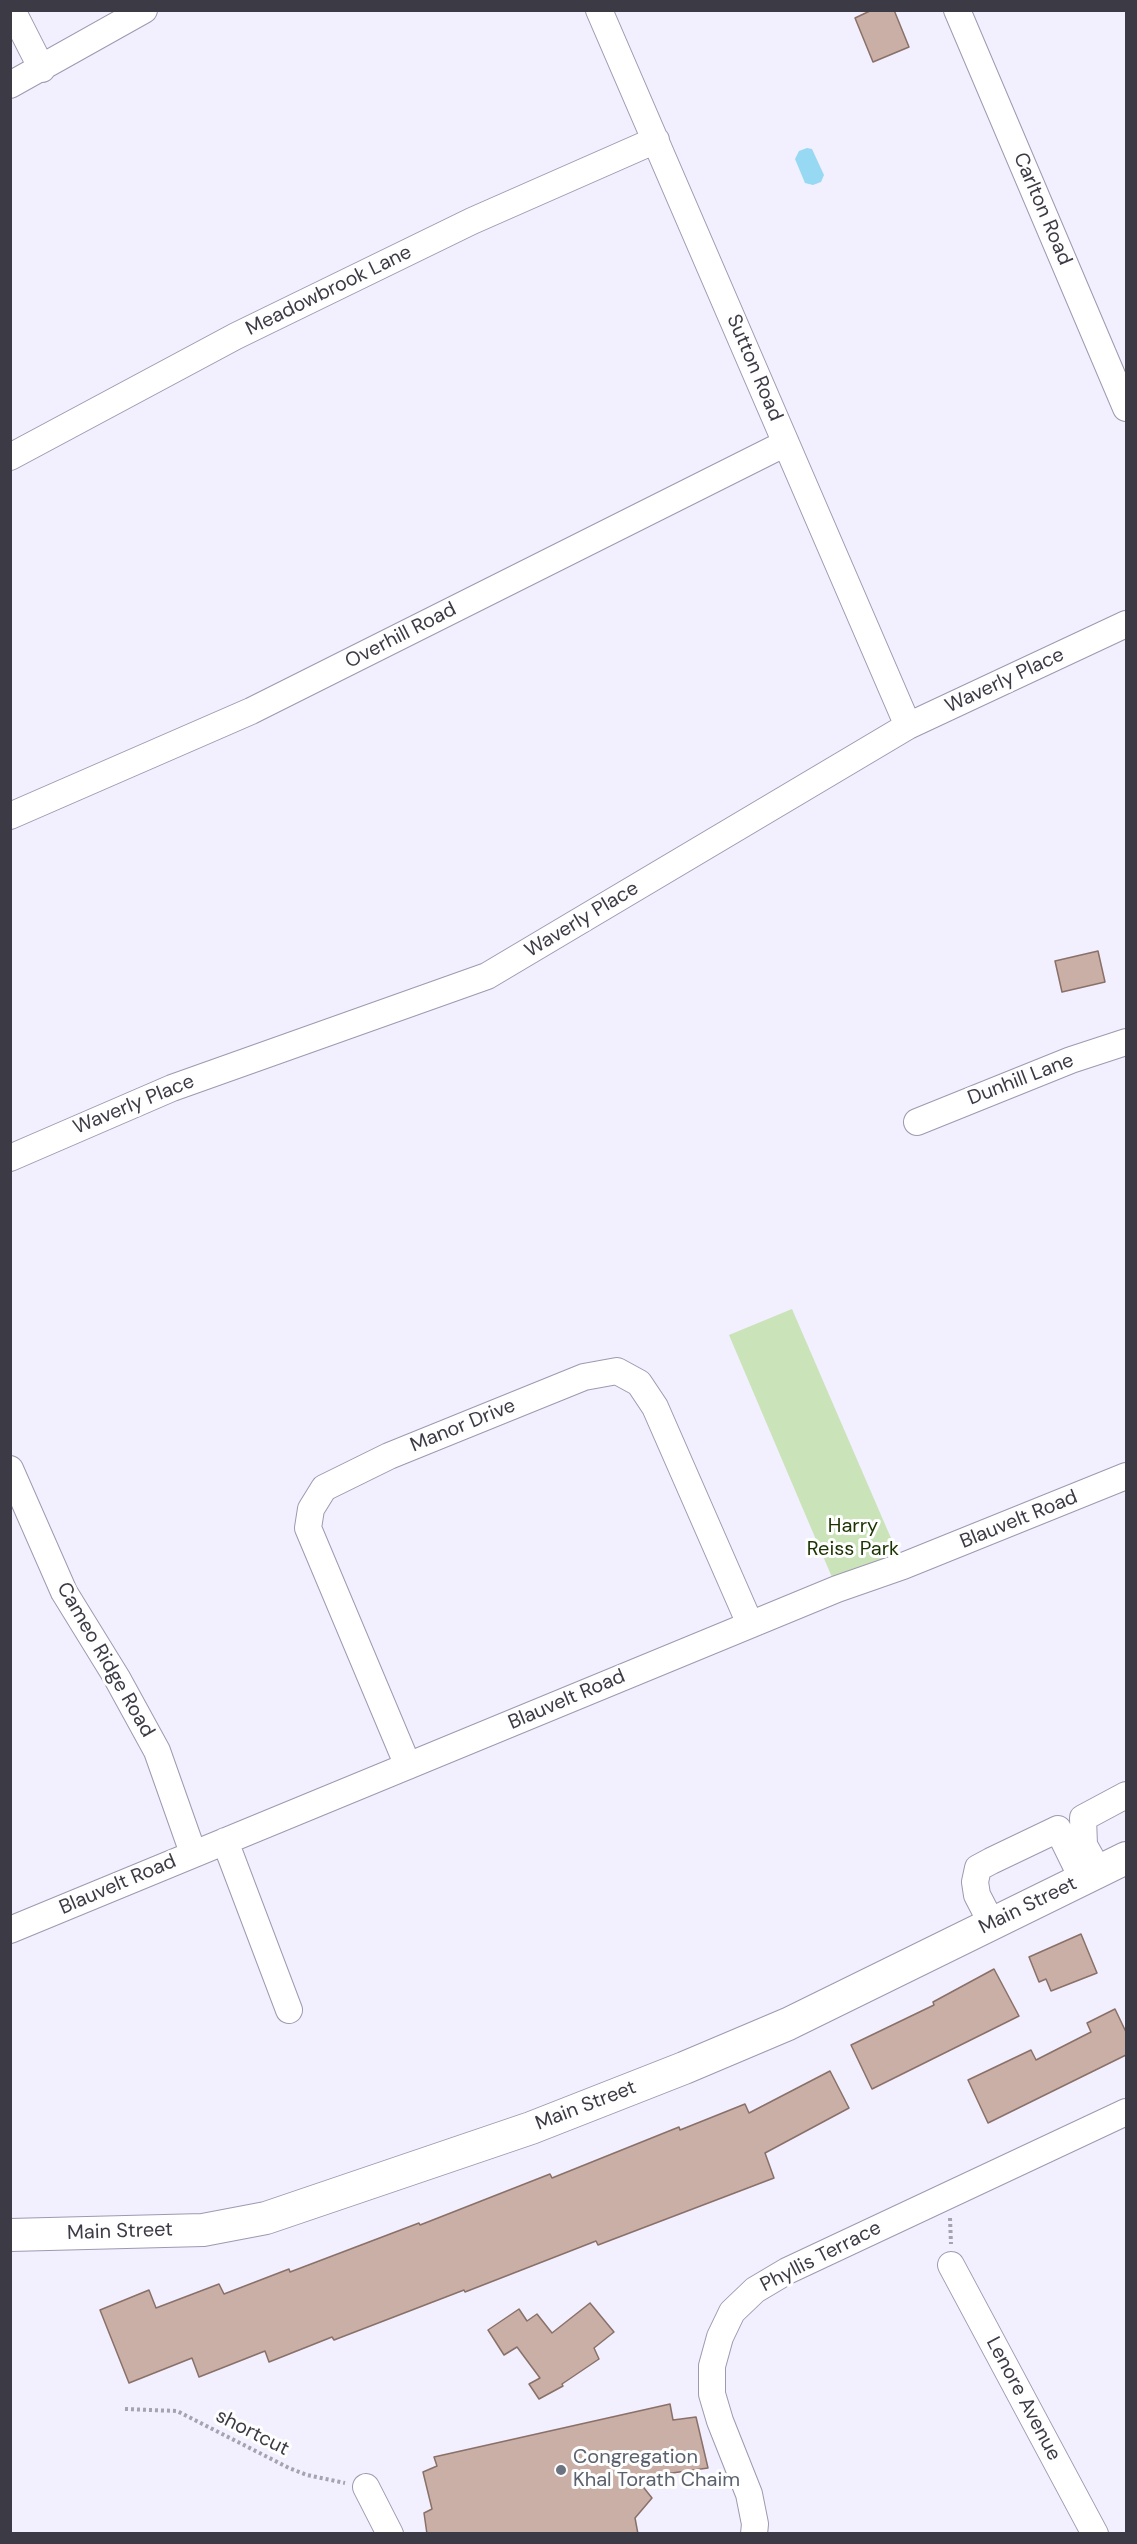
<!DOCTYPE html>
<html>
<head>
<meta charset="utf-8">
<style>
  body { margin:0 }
  #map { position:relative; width:1137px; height:2544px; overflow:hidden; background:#f2effe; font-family:"DM Sans",sans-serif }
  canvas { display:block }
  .frame { position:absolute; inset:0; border:12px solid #3c3a44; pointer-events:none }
</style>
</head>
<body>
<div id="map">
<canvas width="1137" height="2544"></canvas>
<div class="frame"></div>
</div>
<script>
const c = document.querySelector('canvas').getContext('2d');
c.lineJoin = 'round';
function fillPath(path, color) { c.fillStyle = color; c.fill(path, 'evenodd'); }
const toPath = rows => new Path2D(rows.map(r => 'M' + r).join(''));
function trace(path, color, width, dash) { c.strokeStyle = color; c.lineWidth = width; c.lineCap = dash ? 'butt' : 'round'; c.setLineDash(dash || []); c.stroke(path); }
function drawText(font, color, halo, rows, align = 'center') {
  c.font = font + ' "DM Sans",sans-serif'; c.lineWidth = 6; c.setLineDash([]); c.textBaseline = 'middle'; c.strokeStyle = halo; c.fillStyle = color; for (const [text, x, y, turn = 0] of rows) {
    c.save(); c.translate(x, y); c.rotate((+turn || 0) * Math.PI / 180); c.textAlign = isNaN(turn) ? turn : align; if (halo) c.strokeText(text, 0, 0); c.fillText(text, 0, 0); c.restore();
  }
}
const green = toPath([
  [792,1309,903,1566,837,1589,729,1335]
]);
const water = toPath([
  [807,148,812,149,824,175,821,182,813,185,805,183,795,159,799,151]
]);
const building = toPath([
  [872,10,894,10,909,47,873,62,855,18,872,10],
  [1098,951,1105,982,1062,992,1055,961,1098,951],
  [1081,1934,1097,1973,1051,1991,1046,1979,1039,1982,1029,1957,1081,1934],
  [994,1969,1019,2016,872,2089,851,2045,934,2005,933,2002,994,1969],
  [1115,2009,1126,2032,1126,2055,988,2123,968,2080,1031,2050,1036,2060,1091,2032,1087,2023,1115,2009],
  [830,2071,849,2108,765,2153,774,2178,598,2245,596,2241,465,2292,464,2290,334,2340,332,2337,269,2362,265,2351,199,2377,192,2358,129,2383,100,2310,149,2290,156,2308,219,2284,224,2294,289,2269,290,2272,419,2223,420,2225,550,2174,552,2178,679,2127,680,2130,745,2104,749,2113,830,2071],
  [590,2303,614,2332,594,2348,599,2359,562,2384,563,2386,539,2399,529,2384,540,2378,517,2347,504,2355,488,2330,519,2309,527,2321,537,2314,552,2333,590,2303],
  [670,2404,673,2420,696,2417,708,2468,636,2478,652,2498,635,2518,638,2534,427,2534,424,2513,432,2509,423,2472,437,2466,434,2457,670,2404]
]);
const path = toPath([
  [950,2218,951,2244],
  [125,2409,177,2411,289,2468,307,2475,345,2483]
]);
const minor = toPath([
  [12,10,42,69],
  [599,10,908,726],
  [957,10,1126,408],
  [10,85,144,10],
  [10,457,236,336,472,221,656,140],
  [10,816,251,711,786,443],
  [917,1122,1071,1060,1126,1042],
  [10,1158,172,1088,487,976,908,726,1126,624],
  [10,1469,64,1592,117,1678,157,1751,193,1853],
  [408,1766,308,1528,311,1509,324,1488,389,1456,584,1377,617,1371,639,1383,655,1407,750,1624],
  [225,1841,289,2010],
  [1098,1870,1084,1845,1083,1818,1126,1795],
  [992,1924,977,1895,975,1882,978,1868,991,1861,1058,1829,1083,1880],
  [10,1930,837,1589,903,1566,1126,1476],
  [951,2265,1095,2534],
  [366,2487,390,2534],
  [754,2534,755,2524,749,2494,720,2421,712,2394,712,2366,720,2337,732,2312,755,2290,787,2271,1126,2112]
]);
const major = toPath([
  [10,2235,203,2230,266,2218,531,2128,684,2068,788,2024,1126,1858]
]);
const markers = [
  [561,2470,6,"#6b7280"]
];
const streetNames = [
  ["Carlton Road",1042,209,67],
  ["Meadowbrook Lane",329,291,-26],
  ["Sutton Road",754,368,67],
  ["Overhill Road",401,636,-27],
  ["Waverly Place",1005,681,-25],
  ["Waverly Place",582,920,-31],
  ["Dunhill Lane",1021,1080,-21],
  ["Waverly Place",134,1105,-22],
  ["Manor Drive",463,1426,-22],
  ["Blauvelt Road",1019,1520,-22],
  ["Cameo Ridge Road",105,1660,60],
  ["Blauvelt Road",567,1700,-23],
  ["Blauvelt Road",118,1885,-23],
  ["Main Street",1028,1906,-26],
  ["Main Street",586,2106,-21],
  ["Main Street",120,2232,-2],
  ["Phyllis Terrace",821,2257,-27],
  ["Lenore Avenue",1023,2399,62],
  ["shortcut",252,2433,27]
];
const parkNames = [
  ["Harry",853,1527],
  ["Reiss Park",853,1550]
];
const worshipNames = [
  ["Congregation",573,2458],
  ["Khal Torath Chaim",573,2481]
];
fillPath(green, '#cae3b8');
fillPath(water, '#97d9f3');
fillPath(building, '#caafa6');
trace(building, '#897068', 1.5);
trace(minor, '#9e99b0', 28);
trace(major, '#9e99b0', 34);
trace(path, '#a6a3b0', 4, [3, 3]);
trace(minor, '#fff', 26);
trace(major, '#fff', 32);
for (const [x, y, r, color] of markers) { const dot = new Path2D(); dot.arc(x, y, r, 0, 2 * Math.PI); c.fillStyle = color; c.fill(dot); trace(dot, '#fefefe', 2); }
drawText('20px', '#3c3a44', '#fefefe', streetNames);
drawText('20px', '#1b3300', '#fefefe', parkNames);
drawText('20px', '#5b616d', '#fefefe', worshipNames, 'left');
</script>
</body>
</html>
